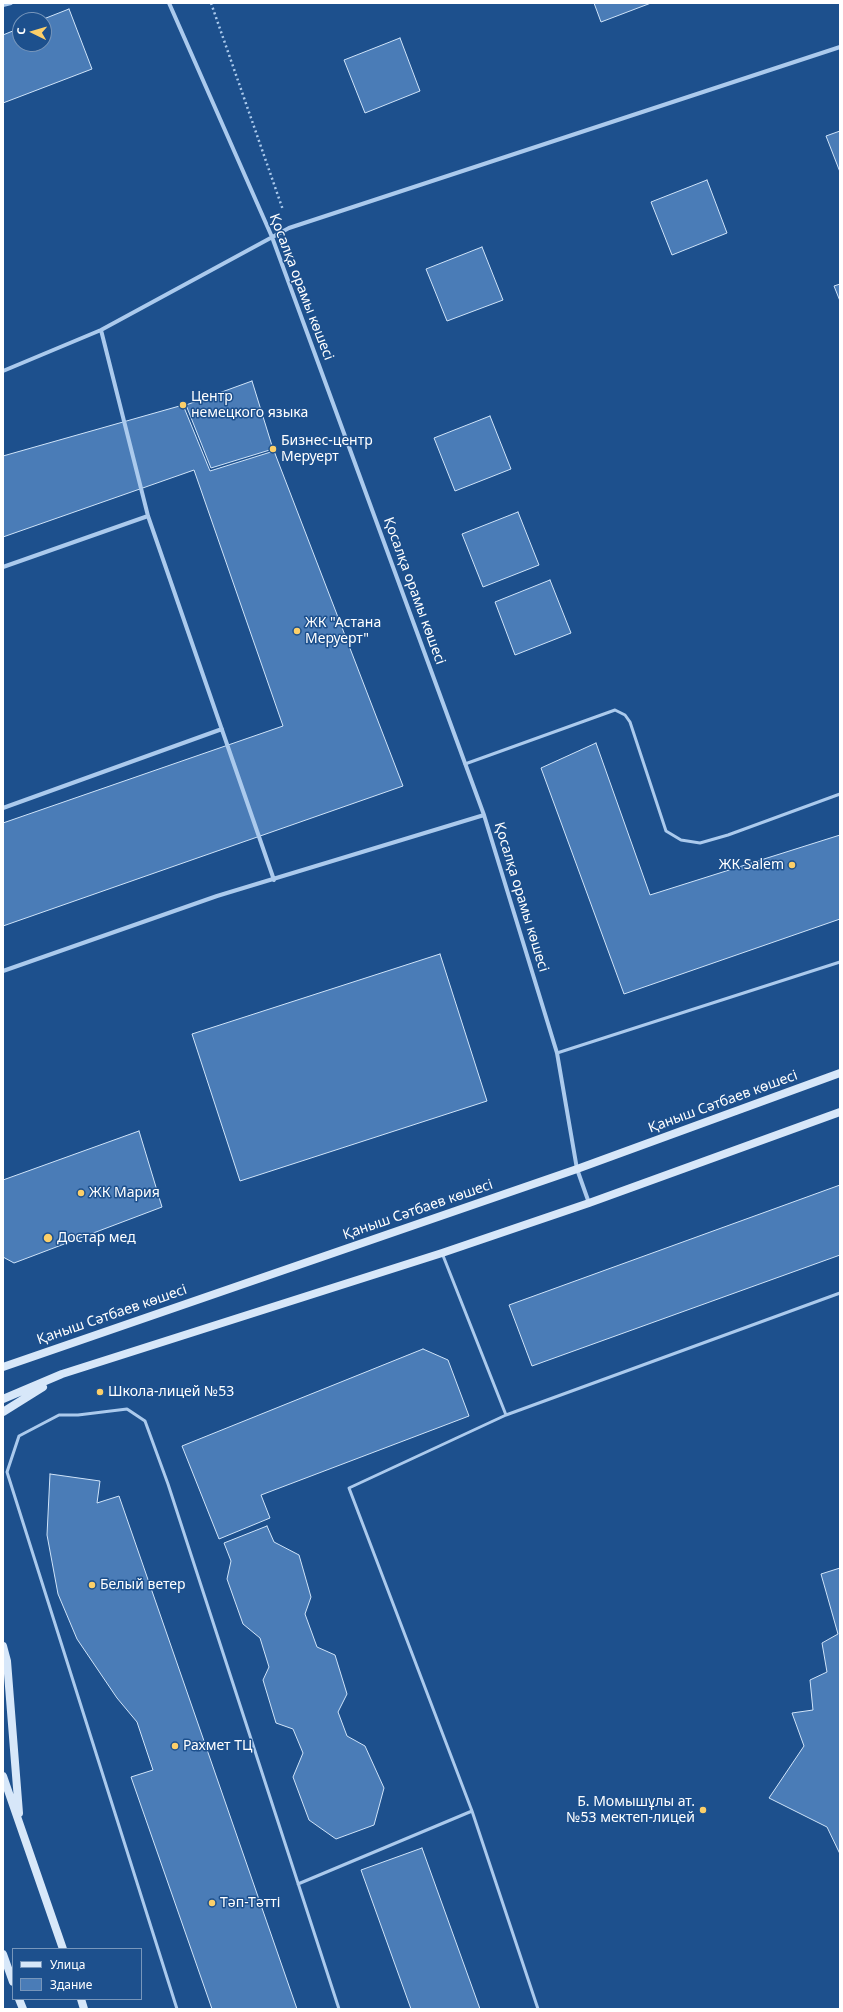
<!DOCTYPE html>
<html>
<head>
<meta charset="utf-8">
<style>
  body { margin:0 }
  #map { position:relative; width:843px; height:2012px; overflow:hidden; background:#1d508d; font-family:"Noto Sans",sans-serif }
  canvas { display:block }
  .frame { position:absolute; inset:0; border:4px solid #fff; pointer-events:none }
  .legend { position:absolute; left:12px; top:1948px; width:130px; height:52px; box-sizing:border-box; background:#1d508d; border:1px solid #7796bb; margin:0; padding:5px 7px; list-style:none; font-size:12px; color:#fff }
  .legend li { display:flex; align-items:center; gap:8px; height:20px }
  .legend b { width:20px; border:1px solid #7796bb }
  .north { position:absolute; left:12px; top:12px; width:40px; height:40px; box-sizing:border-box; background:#1d508d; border:1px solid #7796bb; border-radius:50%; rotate:275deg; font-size:11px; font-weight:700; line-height:16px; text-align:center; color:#fff }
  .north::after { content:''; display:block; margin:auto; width:14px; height:18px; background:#fccf69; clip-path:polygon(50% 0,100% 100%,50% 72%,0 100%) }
</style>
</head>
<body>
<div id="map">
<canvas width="843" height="2012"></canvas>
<div class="frame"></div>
<ul class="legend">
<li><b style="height:5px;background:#d7e7f9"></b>Улица</li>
<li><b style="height:11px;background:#4a7cb7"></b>Здание</li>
</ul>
<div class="north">С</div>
</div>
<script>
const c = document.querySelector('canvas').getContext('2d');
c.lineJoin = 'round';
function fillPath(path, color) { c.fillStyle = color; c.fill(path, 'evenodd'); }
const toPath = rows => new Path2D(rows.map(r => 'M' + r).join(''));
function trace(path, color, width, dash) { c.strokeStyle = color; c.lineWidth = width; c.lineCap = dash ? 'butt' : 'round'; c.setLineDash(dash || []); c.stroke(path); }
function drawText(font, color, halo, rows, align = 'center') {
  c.font = font + ' "Noto Sans",sans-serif'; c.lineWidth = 3; c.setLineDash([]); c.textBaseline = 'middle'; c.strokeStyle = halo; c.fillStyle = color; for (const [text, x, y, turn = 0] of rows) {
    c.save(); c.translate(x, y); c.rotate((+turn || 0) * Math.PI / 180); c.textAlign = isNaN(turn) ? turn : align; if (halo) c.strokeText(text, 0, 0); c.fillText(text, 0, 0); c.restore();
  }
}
const building = toPath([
  [594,3,651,3,601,22,594,3],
  [69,9,92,69,3,103,3,35,20,28,20,44,44,44,44,20,41,20,69,9],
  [400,38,420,91,365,113,344,60,400,38],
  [840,131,840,172,826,136,840,131],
  [707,180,727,233,672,255,651,202,707,180],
  [482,247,503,300,447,321,426,269,482,247],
  [840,284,840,301,834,286,840,284],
  [252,381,273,449,211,468,186,405,252,381],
  [183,405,210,471,274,451,403,786,3,926,3,823,283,726,194,470,3,537,3,456,183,405],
  [490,416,511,469,455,491,434,438,490,416],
  [518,512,539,565,483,587,462,534,518,512],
  [550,580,571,633,515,655,495,602,550,580],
  [596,743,650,895,840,835,840,919,624,994,541,768,596,743],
  [440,954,487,1101,240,1181,192,1034,440,954],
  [139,1131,162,1207,14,1263,3,1257,3,1180,139,1131],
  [840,1185,840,1255,532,1366,509,1305,840,1185],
  [423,1349,448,1360,469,1416,261,1495,270,1518,219,1539,182,1446,423,1349],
  [50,1474,100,1481,97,1503,119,1496,297,2009,212,2009,131,1777,153,1770,137,1722,117,1698,77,1639,58,1594,47,1535,50,1474],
  [267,1526,274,1542,299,1555,311,1597,305,1614,317,1647,335,1655,347,1694,338,1712,347,1736,365,1746,384,1788,374,1825,336,1839,309,1820,293,1777,303,1753,293,1729,276,1723,263,1680,269,1667,260,1638,243,1624,227,1579,231,1561,224,1543,267,1526],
  [840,1568,840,1854,827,1827,769,1798,804,1746,792,1713,813,1710,810,1680,827,1672,822,1643,838,1634,821,1574,840,1568],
  [422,1848,480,2009,411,2009,361,1870,422,1848]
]);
const path = toPath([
  [211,3,283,210]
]);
const lane = toPath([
  [465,764,615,710,625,715,630,722,666,831,681,840,700,843,728,835,840,794],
  [557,1053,840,962],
  [442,1253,506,1415,349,1488,472,1811,538,2009],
  [506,1415,840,1293],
  [298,1884,472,1811],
  [177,2009,7,1472,19,1436,59,1415,78,1415,127,1409,145,1421,168,1484,339,2009]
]);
const street = toPath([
  [169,3,272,237,484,815,557,1053,577,1169,589,1203],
  [3,5,11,3],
  [101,330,148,516,274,880],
  [3,371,101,330,289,228,840,47],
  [3,567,148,516],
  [3,808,222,729],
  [3,971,217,896,484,815]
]);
const secondary = toPath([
  [3,1367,577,1169,840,1073],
  [3,1399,62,1374,442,1253,589,1203,840,1112],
  [3,1412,43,1387],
  [3,1646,7,1661,19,1813],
  [3,1776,63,1949],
  [3,1954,13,1982],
  [19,1999,23,2009],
  [81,1999,84,2009]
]);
const markers = [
  [183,405,4,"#fccf69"],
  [273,449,4,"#fccf69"],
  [297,631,4,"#fccf69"],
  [792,865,4,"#fccf69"],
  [81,1193,4,"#fccf69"],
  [48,1238,5,"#fccf69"],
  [100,1392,4,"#fccf69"],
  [92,1585,4,"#fccf69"],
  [175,1746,4,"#fccf69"],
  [703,1810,4,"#fccf69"],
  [212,1903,4,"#fccf69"]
];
const streetNames = [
  ["Қосалқа орамы көшесі",301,287,69],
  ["Қосалқа орамы көшесі",414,591,70],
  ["Қосалқа орамы көшесі",521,897,73],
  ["Қаныш Сәтбаев көшесі",723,1102,-20],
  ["Қаныш Сәтбаев көшесі",418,1210,-19],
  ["Қаныш Сәтбаев көшесі",112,1315,-19]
];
const poiNames = [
  ["Центр",191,397],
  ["немецкого языка",191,413],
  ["Бизнес-центр",281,441],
  ["Меруерт",281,457],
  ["ЖК \"Астана",305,623],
  ["Меруерт\"",305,639],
  ["ЖК Salem",784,865,"right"],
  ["ЖК Мария",89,1193],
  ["Достар мед",57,1238],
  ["Школа-лицей №53",108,1392],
  ["Белый ветер",100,1585],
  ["Рахмет ТЦ",183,1746],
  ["Б. Момышұлы ат.",695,1802,"right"],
  ["№53 мектеп-лицей",695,1818,"right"],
  ["Тәп-Тәтті",220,1903]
];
fillPath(building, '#4a7cb7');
trace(building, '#d0e4f9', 1);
trace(path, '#abcaed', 2.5, [2, 3]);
trace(lane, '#abcaed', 3);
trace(street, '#abcaed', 4);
trace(secondary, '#d7e7f9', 8);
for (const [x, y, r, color] of markers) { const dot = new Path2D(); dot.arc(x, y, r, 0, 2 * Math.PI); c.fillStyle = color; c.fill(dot); trace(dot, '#1d508d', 1.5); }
drawText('14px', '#fff', '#1d508d', streetNames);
drawText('14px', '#fff', '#1d508d', poiNames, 'left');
</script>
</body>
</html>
